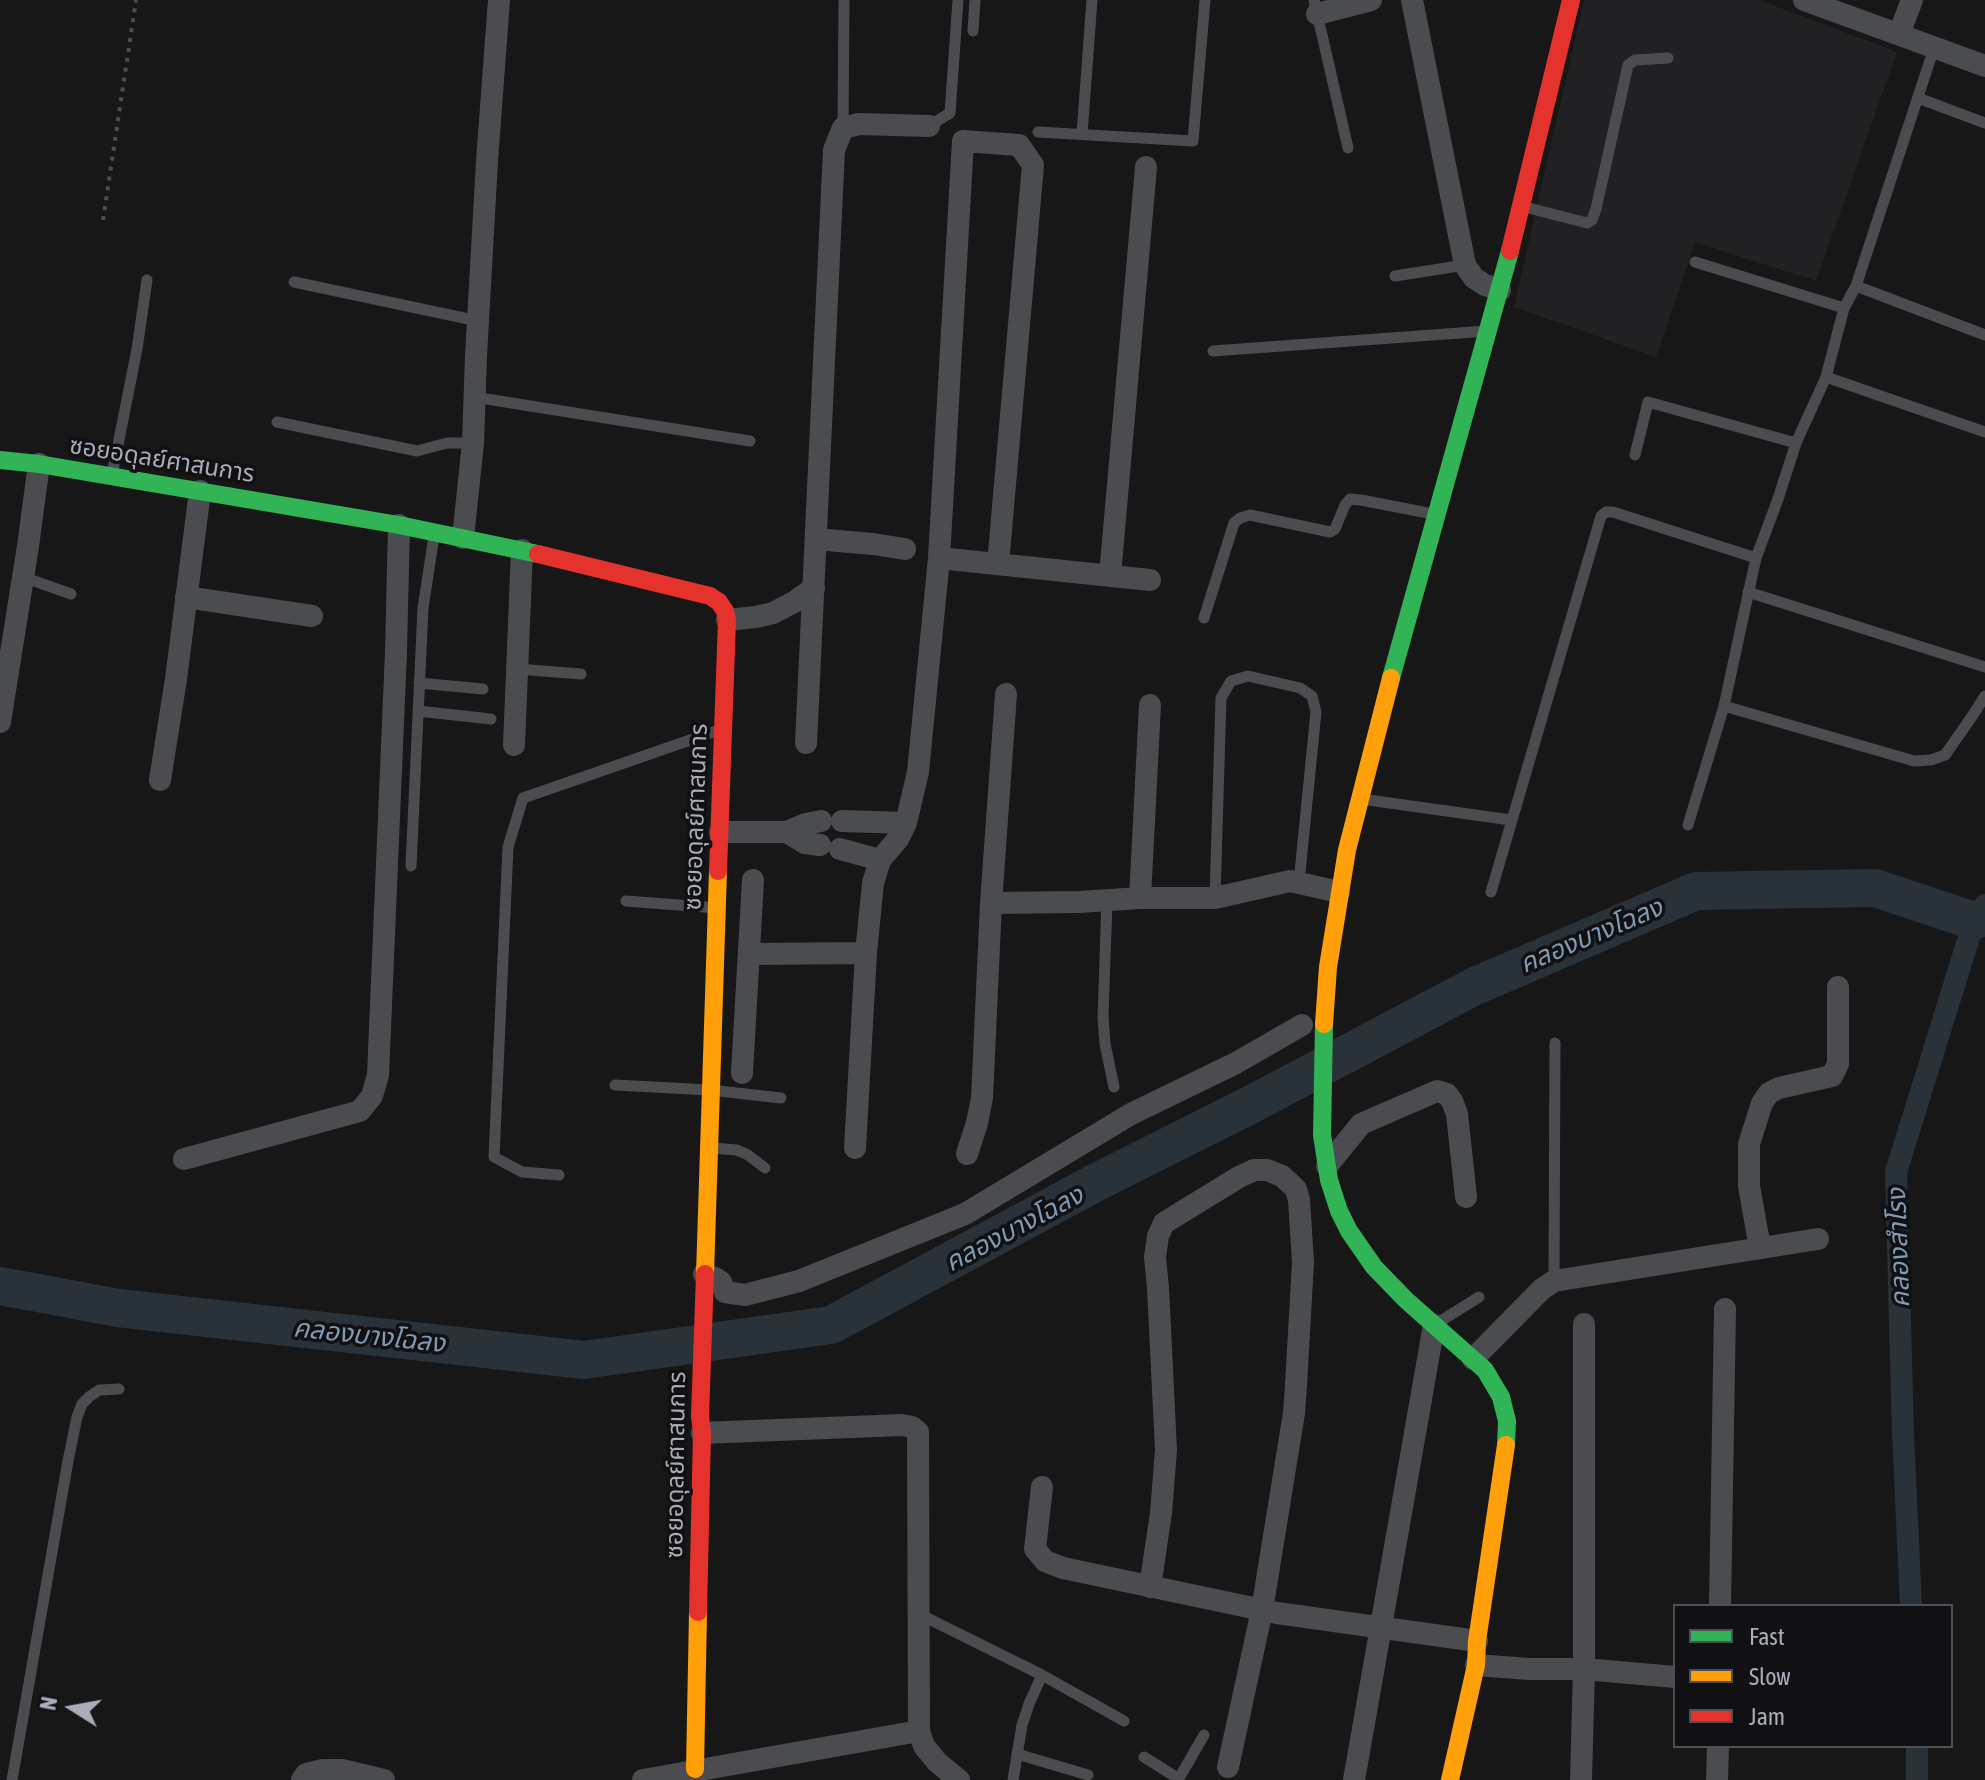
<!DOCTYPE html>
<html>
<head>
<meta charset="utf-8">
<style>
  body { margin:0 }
  #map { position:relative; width:1985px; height:1780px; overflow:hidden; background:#171717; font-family:"Asap Condensed",sans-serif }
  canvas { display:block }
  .legend { position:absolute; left:1673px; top:1604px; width:280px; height:144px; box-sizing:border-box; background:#111113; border:2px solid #4d4f55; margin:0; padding:10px 14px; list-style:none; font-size:24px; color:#a8adb8 }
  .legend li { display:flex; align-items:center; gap:16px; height:40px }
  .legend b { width:40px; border:2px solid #4d4f55 }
  .north { position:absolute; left:32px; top:1668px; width:80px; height:80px; -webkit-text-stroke:6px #111113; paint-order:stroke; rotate:281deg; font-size:22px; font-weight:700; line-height:32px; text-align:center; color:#a8adb8 }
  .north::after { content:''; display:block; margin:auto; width:28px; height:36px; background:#a8adb8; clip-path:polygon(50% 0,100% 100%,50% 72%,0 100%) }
</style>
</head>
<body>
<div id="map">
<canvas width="1985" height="1780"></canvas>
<ul class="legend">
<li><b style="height:10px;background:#30b455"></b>Fast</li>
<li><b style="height:10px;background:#ff9f0a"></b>Slow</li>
<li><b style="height:10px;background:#e5322d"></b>Jam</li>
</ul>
<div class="north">N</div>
</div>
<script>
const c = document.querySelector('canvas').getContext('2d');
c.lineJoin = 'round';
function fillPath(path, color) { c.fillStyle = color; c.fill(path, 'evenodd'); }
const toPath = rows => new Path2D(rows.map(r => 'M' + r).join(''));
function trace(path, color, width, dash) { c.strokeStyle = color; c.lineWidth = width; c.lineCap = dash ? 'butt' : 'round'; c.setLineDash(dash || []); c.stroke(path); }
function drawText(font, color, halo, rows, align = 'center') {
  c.font = font + ' "Asap Condensed","Noto Sans Thai",sans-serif'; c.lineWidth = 7; c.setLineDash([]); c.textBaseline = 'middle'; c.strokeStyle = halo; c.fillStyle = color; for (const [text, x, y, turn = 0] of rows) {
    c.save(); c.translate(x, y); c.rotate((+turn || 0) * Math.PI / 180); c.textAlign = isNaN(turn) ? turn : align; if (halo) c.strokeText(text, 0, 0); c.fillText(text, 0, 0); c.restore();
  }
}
const built = toPath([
  [1584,0,1759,0,1897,52,1816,281,1695,242,1656,357,1514,307]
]);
const canal = toPath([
  [1911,1606,1903,1434,1896,1172,1974,921,1985,905],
  [1917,1780,1917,1746]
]);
const river = toPath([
  [0,1286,118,1308,584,1360,831,1325,1093,1184,1254,1103,1473,987,1696,891,1875,888,1974,921]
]);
const path = toPath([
  [103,220,136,0]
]);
const lane = toPath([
  [1314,0,1348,148],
  [973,31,975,0],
  [1918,98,1985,123],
  [929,126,950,113,958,0],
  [843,128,844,0],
  [1038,132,1193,141,1205,0],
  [1082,134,1092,0],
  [1521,206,1587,223,1592,220,1596,209,1628,65,1635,60,1668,58],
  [1695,262,1844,308],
  [1395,276,1465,265],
  [294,282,478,321],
  [1856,286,1985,335],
  [1213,351,1487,331],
  [1826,377,1985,432],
  [474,397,750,441],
  [277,422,417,451,447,443,473,443],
  [1635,455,1648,402,1796,443],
  [112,475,137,349,147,280],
  [23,577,71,594],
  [1748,592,1985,667],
  [1204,618,1234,523,1240,518,1250,515,1330,532,1335,529,1345,505,1350,499,1361,500,1433,514],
  [517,669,581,674],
  [419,683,483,689],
  [1724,706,1914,761,1931,760,1945,755,1973,715,1985,696],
  [418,711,491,719],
  [1361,799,1511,820],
  [1688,825,1724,706,1756,558,1778,499,1796,443,1826,377,1844,308,1856,286,1934,48],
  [411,866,423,608,434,536],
  [1491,892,1601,516,1606,512,1613,512,1756,558],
  [1215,898,1221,698,1231,681,1248,676,1300,688,1312,696,1316,712,1299,882],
  [626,901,717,908],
  [1107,901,1103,1017,1105,1044,1114,1087],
  [615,1085,710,1090,781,1098],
  [711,1148,737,1150,748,1155,765,1168],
  [559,1175,522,1172,494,1157,508,847,523,798,719,730],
  [1554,1281,1555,1043],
  [1436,1324,1479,1297],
  [919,1614,1042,1675,1124,1721],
  [1017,1754,1088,1775],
  [1144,1757,1179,1779],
  [12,1780,68,1461,77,1417,82,1404,89,1397,99,1390,119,1389],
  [1013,1780,1022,1725,1029,1704,1042,1675],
  [1178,1780,1204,1735]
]);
const street = toPath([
  [1412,0,1465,265,1474,278,1485,285,1500,290],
  [1804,0,1985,66],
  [1317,14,1371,0],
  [1899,34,1912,0],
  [463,538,473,443,476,356,487,161,499,0],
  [816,539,873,544,905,549],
  [939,558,1150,580],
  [1110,575,1146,167],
  [186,597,312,616],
  [727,620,756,617,773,613,794,602,814,588],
  [0,722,28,546,39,464],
  [806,743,834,150,843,128,859,124,929,126],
  [514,745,522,550],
  [160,780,176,679,200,491],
  [842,821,906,823],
  [720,832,787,832],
  [820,845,805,843,787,832,806,824,821,821],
  [840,849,880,860],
  [1140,898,1150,705],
  [991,903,1079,902,1140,898,1215,898,1290,881,1339,892],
  [749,954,866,953],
  [742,1073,753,880],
  [855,1148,866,953,873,883,880,860,898,839,906,823,918,772,939,558,963,141,1019,145,1033,165,998,564],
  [967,1154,977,1123,982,1098,991,903,1006,694],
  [184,1159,360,1111,372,1096,378,1075,396,652,399,525],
  [1327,1166,1361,1124,1437,1091,1447,1094,1452,1101,1457,1114,1466,1197],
  [1760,1248,1749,1186,1749,1144,1762,1103,1769,1093,1779,1088,1832,1076,1838,1064,1838,987],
  [704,1274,715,1278,721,1282,725,1292,745,1295,799,1281,965,1214,1131,1114,1236,1063,1302,1025],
  [1473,1359,1542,1289,1554,1281,1818,1239],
  [702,1433,902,1425,912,1427,918,1432,919,1731,924,1746,937,1762,959,1780],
  [1042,1487,1035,1549,1045,1561,1063,1568,1277,1613,1477,1641],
  [1150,1587,1161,1513,1166,1450,1158,1288,1155,1257,1158,1236,1164,1223,1239,1177,1254,1170,1267,1170,1282,1176,1296,1189,1299,1200,1303,1262,1296,1385,1294,1413,1262,1610,1228,1767],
  [1720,1606,1725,1309],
  [1476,1665,1529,1669,1584,1669,1675,1677],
  [302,1780,306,1774,323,1770,342,1770,384,1780],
  [643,1780,919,1731],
  [1354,1780,1434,1325],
  [1581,1780,1584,1669,1584,1324],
  [1717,1780,1718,1746]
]);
const fast = toPath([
  [0,460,39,464,399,525,538,554],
  [1391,678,1510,251],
  [1324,1024,1322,1135,1329,1180,1339,1211,1349,1231,1374,1267,1406,1300,1485,1370,1501,1397,1507,1421,1506,1445]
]);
const slow = toPath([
  [1324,1024,1328,967,1347,850,1391,678],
  [705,1274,718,871],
  [695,1769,698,1612],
  [1450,1780,1476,1665,1477,1641,1506,1445]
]);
const jam = toPath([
  [1510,251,1571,0],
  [538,554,710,596,719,602,725,611,727,620,718,871],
  [698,1612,702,1433,700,1416,705,1274]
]);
const streetNames = [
  ["ซอยอดุลย์ศาสนการ",162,460,9],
  ["ซอยอดุลย์ศาสนการ",696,817,-88],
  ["ซอยอดุลย์ศาสนการ",676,1465,-89]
];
const waterNames = [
  ["คลองบางโฉลง",1591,936,-23],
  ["คลองบางโฉลง",1014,1229,-28],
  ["คลองสำโรง",1899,1248,-92],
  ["คลองบางโฉลง",369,1336,6]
];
fillPath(built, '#212123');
trace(canal, '#2a3239', 22);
trace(river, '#2a3239', 38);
trace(path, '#4d4e52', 4, [4, 6]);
trace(lane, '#4b4c50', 11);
trace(street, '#4b4c50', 22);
trace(fast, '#30b455', 18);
trace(slow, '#ff9f0a', 18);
trace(jam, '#e5322d', 18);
drawText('24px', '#a8adb8', '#111113', streetNames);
drawText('italic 26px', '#7f9bb3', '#111113', waterNames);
</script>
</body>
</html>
